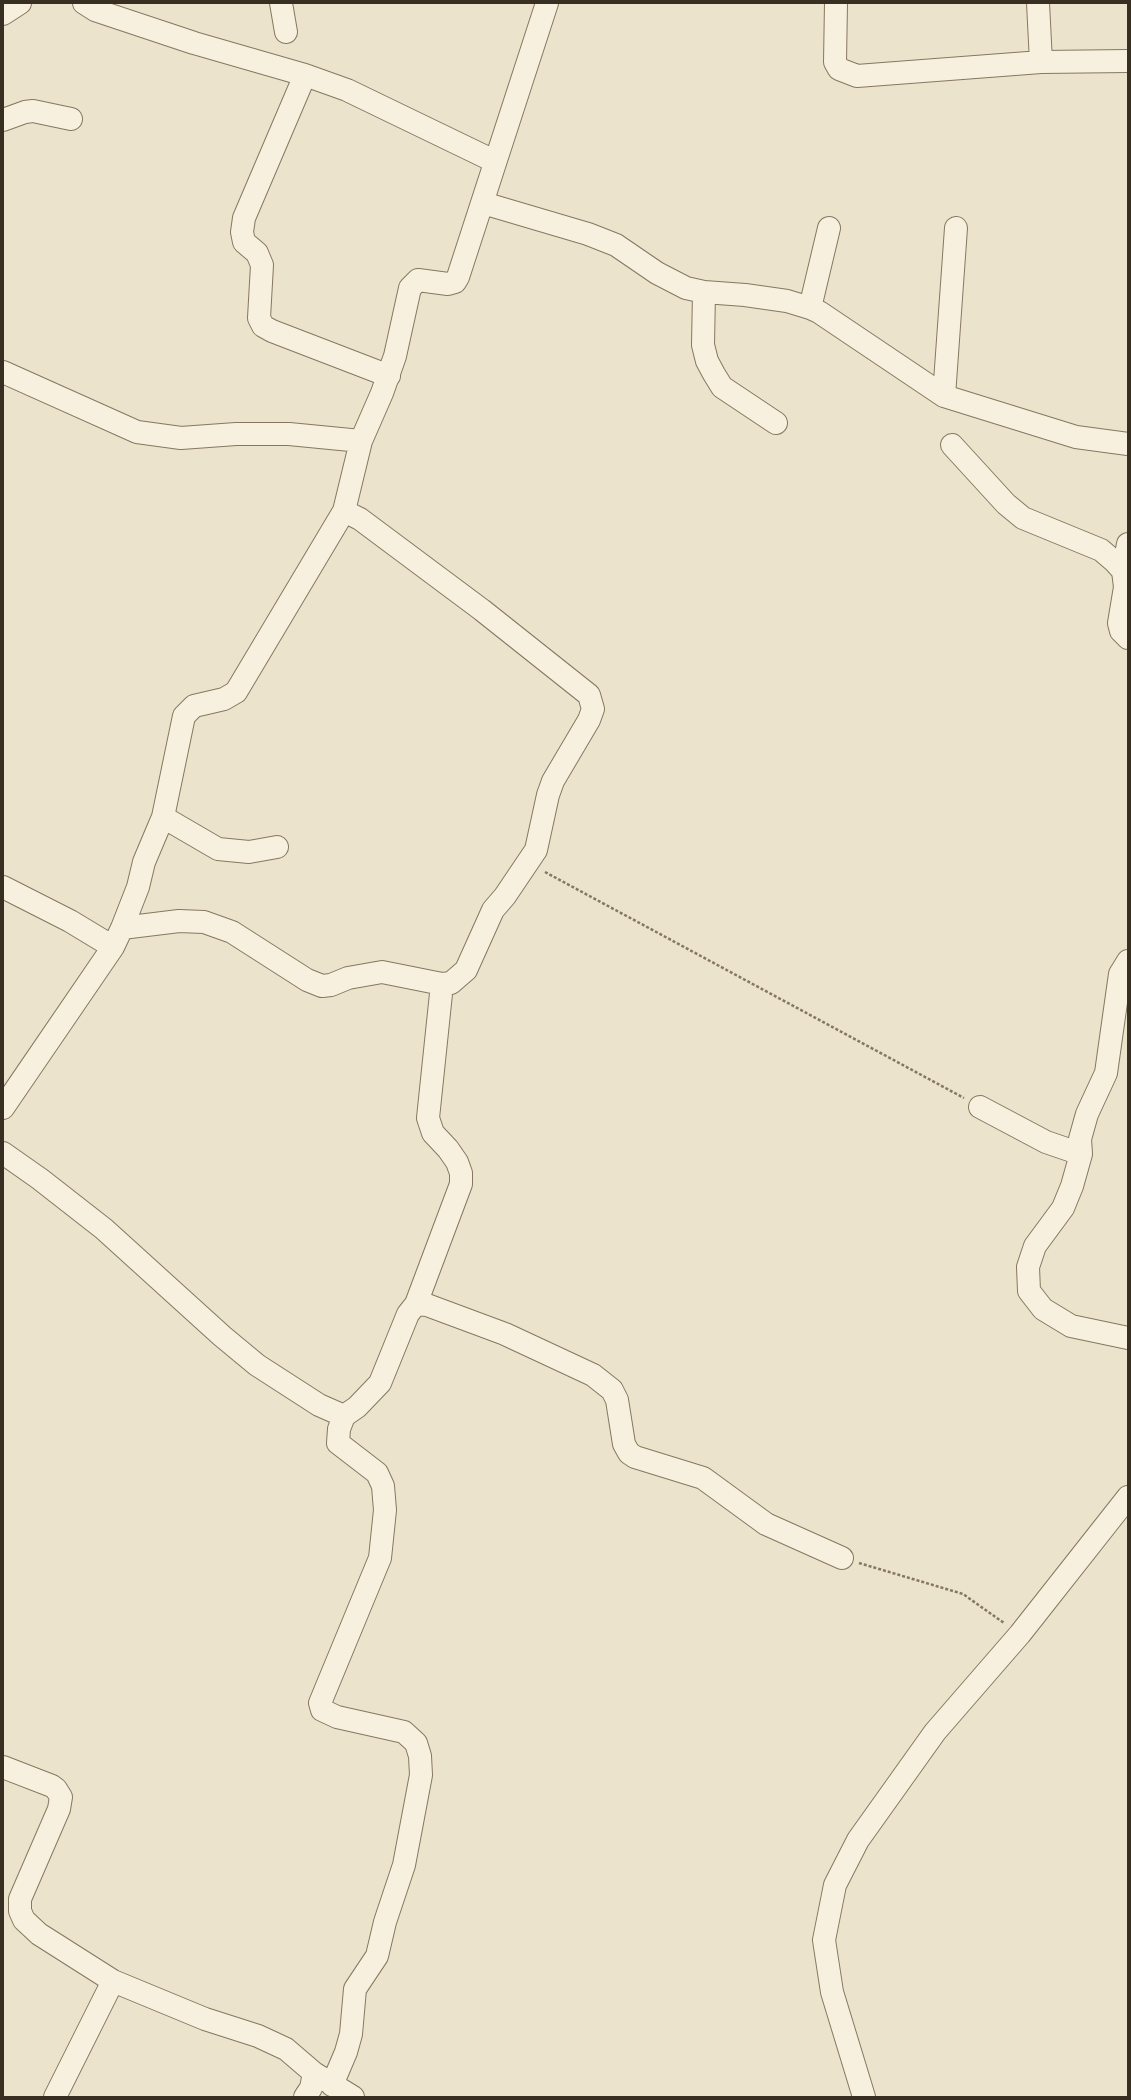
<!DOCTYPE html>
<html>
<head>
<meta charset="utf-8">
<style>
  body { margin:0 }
  #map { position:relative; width:1131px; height:2100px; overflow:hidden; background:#ebe3cb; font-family:"Times New Roman",serif }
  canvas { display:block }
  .frame { position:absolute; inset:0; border:4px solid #392e22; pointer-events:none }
</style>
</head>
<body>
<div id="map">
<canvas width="1131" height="2100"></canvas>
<div class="frame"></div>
</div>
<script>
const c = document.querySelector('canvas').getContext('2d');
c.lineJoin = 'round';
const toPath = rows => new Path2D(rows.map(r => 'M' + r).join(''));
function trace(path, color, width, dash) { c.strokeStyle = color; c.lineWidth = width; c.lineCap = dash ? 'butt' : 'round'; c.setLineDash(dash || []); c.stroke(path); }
const path = toPath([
  [545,872,964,1098],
  [859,1563,963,1594,1004,1623]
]);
const minor = toPath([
  [84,3,95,10,194,43,305,75,347,90,494,161],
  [281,3,286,32],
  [836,3,835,62,839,69,857,76,1041,62,1128,61],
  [1038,3,1041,62],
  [3,14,20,3],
  [305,75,244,218,242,232,244,242,257,253,262,265,259,318,263,326,272,331,389,376],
  [3,120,25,112,33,111,71,119],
  [483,203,588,234,616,245,657,273,686,288,704,292,745,295,787,301,810,308,819,312,944,396,1076,437,1128,444],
  [704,292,703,345,707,361,714,374,722,387,776,423],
  [810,308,829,228],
  [3,372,137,432,181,438,236,434,289,434,361,441],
  [944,396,956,228],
  [952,445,1006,504,1023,518,1101,550,1115,562,1123,571,1125,587,1119,623,1121,631,1128,638],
  [1123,571,1128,544],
  [163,817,218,849,249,852,277,847],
  [3,887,70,921,113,947],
  [122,928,179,921,204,922,232,932,307,980,322,986,331,985,348,978,382,972,442,984,451,983,466,970,493,910,505,896,536,850,548,795,553,781,589,720,593,709,589,695,482,610,360,519,344,511,361,441,382,393,395,356,410,288,418,280,448,284,455,282,458,277,547,3],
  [1128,961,1120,974,1106,1073,1087,1114,1080,1139,1081,1154,1072,1186,1063,1208,1035,1246,1028,1267,1029,1291,1043,1309,1071,1326,1128,1338],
  [980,1107,1046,1142,1081,1154],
  [3,1108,113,947,122,928,138,887,144,862,163,817,184,716,194,706,224,699,236,692,344,511],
  [3,1153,40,1179,104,1229,222,1336,257,1365,319,1405,344,1416,357,1407,380,1383,408,1314,416,1304,427,1305,505,1334,593,1375,612,1390,617,1400,624,1444,629,1453,635,1457,703,1478,766,1524,842,1558],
  [416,1304,461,1184,461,1173,457,1162,448,1149,433,1133,428,1118,442,984],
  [3,1767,52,1786,56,1789,61,1797,59,1809,20,1899,20,1911,24,1920,39,1934,113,1981,205,2019,258,2036,286,2049,314,2073,353,2097],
  [332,2085,346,2052,351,2034,355,1989,377,1956,385,1922,404,1865,421,1775,420,1756,416,1743,404,1732,337,1717,322,1710,320,1703,380,1558,385,1510,383,1486,377,1473,338,1443,339,1429,344,1416],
  [55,2097,113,1981],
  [305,2097,311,2088,314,2073],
  [864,2097,832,1992,824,1940,835,1885,858,1840,935,1732,1020,1634,1128,1497]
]);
trace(minor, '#877760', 24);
trace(path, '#877760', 2.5, [3, 2]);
trace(minor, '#f7f0de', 22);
</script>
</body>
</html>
